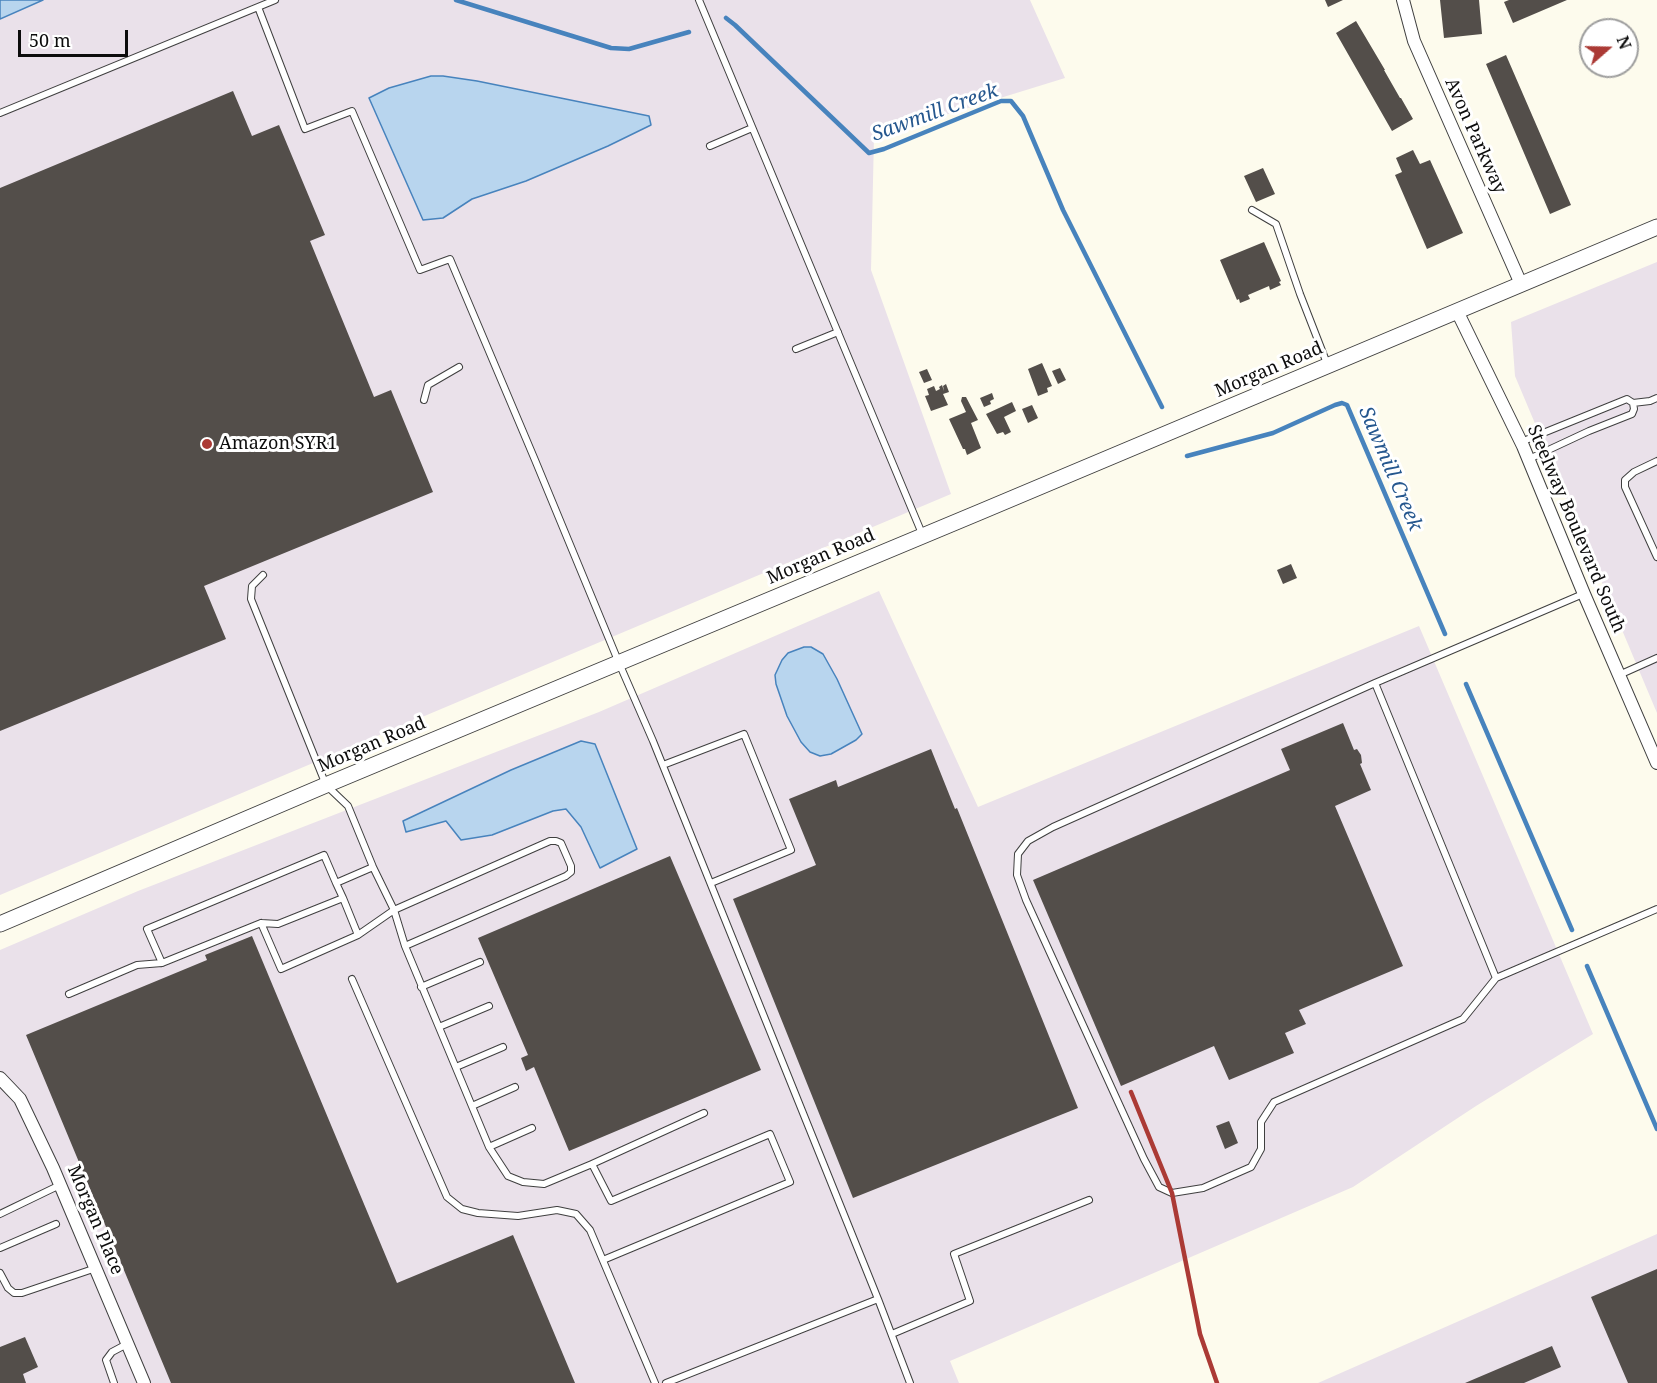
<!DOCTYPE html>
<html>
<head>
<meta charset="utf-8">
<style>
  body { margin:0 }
  #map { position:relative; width:1657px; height:1383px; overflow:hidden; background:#fdfbed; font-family:"Noto Serif",serif }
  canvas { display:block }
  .north { position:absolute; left:1579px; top:18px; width:60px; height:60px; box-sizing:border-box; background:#fff; border:2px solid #9e9e9e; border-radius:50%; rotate:70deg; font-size:16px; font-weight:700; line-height:24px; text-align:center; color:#0c0c0c }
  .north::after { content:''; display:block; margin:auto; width:21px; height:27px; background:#ab3a35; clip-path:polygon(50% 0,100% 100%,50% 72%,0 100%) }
  .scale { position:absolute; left:18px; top:30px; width:110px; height:27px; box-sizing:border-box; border:3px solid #0c0c0c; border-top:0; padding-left:8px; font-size:18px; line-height:21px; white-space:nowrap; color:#0c0c0c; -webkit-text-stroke:4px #fff; paint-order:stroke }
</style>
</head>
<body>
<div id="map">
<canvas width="1657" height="1383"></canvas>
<div class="north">N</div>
<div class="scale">50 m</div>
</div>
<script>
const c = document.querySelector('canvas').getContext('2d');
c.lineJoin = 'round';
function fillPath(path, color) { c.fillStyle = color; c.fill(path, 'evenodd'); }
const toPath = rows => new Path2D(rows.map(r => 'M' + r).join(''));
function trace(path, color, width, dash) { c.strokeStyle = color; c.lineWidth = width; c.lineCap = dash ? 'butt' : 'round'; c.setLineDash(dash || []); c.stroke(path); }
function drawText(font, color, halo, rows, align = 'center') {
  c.font = font + ' "Noto Serif",serif'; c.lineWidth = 6; c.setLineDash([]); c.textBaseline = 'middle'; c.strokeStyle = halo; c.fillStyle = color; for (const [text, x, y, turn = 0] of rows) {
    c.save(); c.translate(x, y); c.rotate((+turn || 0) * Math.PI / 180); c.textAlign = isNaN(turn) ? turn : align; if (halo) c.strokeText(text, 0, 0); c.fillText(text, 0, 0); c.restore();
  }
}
const industrial = toPath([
  [0,0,1030,0,1065,78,874,137,871,270,951,494,0,895],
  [1657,262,1657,713,1515,376,1511,322],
  [879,591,978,807,1419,626,1593,1034,1476,1106,1353,1187,950,1361,959,1383,0,1383,0,950,138,891,599,712],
  [1657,1234,1657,1383,1318,1383]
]);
const water = toPath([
  [0,0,43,0,0,19,0,0],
  [431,76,443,76,477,81,649,116,651,125,608,146,526,181,472,199,443,218,423,220,369,98,389,88,431,76],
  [804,647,811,647,823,654,837,679,862,734,856,740,831,754,820,756,810,752,801,742,787,716,776,684,775,675,782,660,788,653,804,647],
  [581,741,595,744,637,849,600,868,581,827,566,809,553,811,492,835,461,840,446,821,406,832,403,821,511,770,581,741]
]);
const stream = toPath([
  [456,0,611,48,629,49,689,32],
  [726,18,735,25,869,153,884,149,1001,101,1011,101,1023,116,1063,210,1162,407],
  [1187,456,1273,433,1335,405,1342,403,1347,405,1445,634],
  [1466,684,1572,930],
  [1587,966,1657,1129]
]);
const building = toPath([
  [1325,0,1343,0,1328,7],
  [1440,0,1479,0,1482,34,1444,38],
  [1509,0,1567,0,1513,23,1504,2],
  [1356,21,1385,70,1384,70,1400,98,1401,98,1413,119,1392,131,1336,33],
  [1506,55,1571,205,1550,214,1486,64],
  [233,91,252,136,279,125,325,235,310,241,374,397,391,390,433,492,204,586,226,639,0,731,0,188],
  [1413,150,1420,164,1430,160,1463,233,1427,249,1395,175,1402,172,1396,158],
  [1263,168,1275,194,1256,202,1244,176],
  [1264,242,1281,281,1279,282,1281,285,1270,290,1269,286,1248,295,1250,299,1240,303,1239,299,1237,300,1220,260],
  [1042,363,1052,386,1047,388,1048,392,1038,396,1028,369],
  [1060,368,1066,380,1058,384,1052,371],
  [927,369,932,380,924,383,919,372],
  [946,384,949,392,943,394,948,405,931,411,925,396,929,395,927,389,934,386,936,391,940,389,939,387,942,385,944,391,943,386],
  [992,393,994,399,990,401,991,404,984,407,980,398],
  [962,397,966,397,978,420,971,423,981,448,967,455,965,449,963,449,949,419,966,412,961,401],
  [1012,402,1016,411,1004,417,1011,432,1005,435,1003,432,997,434,986,414],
  [1032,405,1038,418,1028,423,1022,409],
  [1291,564,1297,578,1283,584,1277,570],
  [1343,723,1354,750,1357,749,1361,755,1362,763,1360,764,1371,790,1335,806,1403,966,1299,1010,1306,1024,1285,1033,1294,1053,1229,1080,1214,1046,1121,1086,1033,880,1290,770,1281,749],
  [931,749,955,809,957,808,1078,1108,853,1198,733,899,816,865,789,799,836,780,838,787],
  [670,856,761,1070,569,1151,534,1067,526,1071,521,1058,528,1055,478,938],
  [252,936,397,1283,513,1235,575,1383,171,1383,26,1035,207,960,205,955],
  [1229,1121,1238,1143,1225,1149,1216,1126],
  [1657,1269,1657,1383,1628,1383,1591,1297],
  [25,1337,38,1367,23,1374,26,1383,0,1383,0,1347],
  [1552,1346,1561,1367,1524,1383,1465,1383]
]);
const service = toPath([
  [699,0,923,536],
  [258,7,305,129,352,111,420,270,450,259,535,460,619,663,653,741,878,1299,666,1383],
  [0,113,275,0],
  [710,146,752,128],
  [1252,210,1276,224,1300,294,1328,366],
  [796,349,838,332],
  [424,400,428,385,459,367],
  [1633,403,1650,401,1657,398],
  [1521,442,1627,399,1633,403,1634,409,1632,414,1589,431,1529,459],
  [1657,461,1634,472,1625,480,1625,487,1657,557],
  [263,575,252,586,251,599,326,785,348,806,373,867,394,910,405,946,489,1147,508,1176,523,1182,544,1184,592,1164,611,1201,770,1134,790,1182,603,1260],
  [1583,594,1375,683,1496,978,1657,909],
  [1619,675,1657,658],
  [1375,683,1053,827,1028,841,1018,854,1017,875,1026,900,1144,1159,1159,1187,1172,1193,1203,1188,1251,1167,1261,1149,1261,1122,1274,1102,1463,1019,1496,978],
  [663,765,744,734,774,808,791,850,711,883],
  [373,867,336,883,324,855,147,929,162,963,261,923,281,969,358,935,394,910,550,841,556,841,561,843,571,866,571,872,566,876,405,946],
  [343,898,358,935],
  [261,923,278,924,343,898,336,883],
  [352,979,447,1197,462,1209,478,1213,518,1216,557,1210,576,1214,590,1230,655,1383],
  [421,987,480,962],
  [69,994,137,965,162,963],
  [439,1027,489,1006],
  [456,1067,503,1047],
  [472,1106,515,1087],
  [489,1147,532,1128],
  [592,1164,704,1113],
  [0,1214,60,1185],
  [0,1248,56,1224],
  [0,1273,8,1288,14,1293,22,1293,96,1268],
  [878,1299,910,1383],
  [892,1334,970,1301,954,1254,1089,1200],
  [114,1383,106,1360,112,1352,127,1344]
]);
const minor = toPath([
  [1403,0,1414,41,1521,284],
  [1457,311,1523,446,1584,594,1657,763],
  [0,1078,20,1099,53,1168,144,1383]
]);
const tertiary = toPath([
  [0,924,326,785,980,512,1657,227]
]);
const rail = toPath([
  [1131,1092,1172,1193,1200,1334,1217,1383]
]);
const markers = [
  [207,444,6,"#ab3a35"]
];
const streetNames = [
  ["Avon Parkway",1475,136,66],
  ["Morgan Road",1269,370,-23],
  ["Steelway Boulevard South",1576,529,67],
  ["Morgan Road",821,557,-23],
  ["Morgan Road",372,745,-23],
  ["Morgan Place",95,1220,67]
];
const poiNames = [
  ["Amazon SYR1",219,444]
];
const waterNames = [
  ["Sawmill Creek",935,113,-20],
  ["Sawmill Creek",1390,469,67]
];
fillPath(industrial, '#eae1ea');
fillPath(water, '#b8d5ee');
trace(water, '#4783bd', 1.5);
trace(stream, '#4783bd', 4.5);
fillPath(building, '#534e4a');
trace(service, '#3f3f3f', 8);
trace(minor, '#3f3f3f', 14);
trace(tertiary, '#3f3f3f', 17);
trace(service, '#fff', 6);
trace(minor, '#fff', 12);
trace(tertiary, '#fff', 15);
trace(rail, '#ab3a35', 4.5);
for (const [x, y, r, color] of markers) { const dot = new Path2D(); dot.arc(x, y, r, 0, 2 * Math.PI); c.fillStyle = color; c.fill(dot); trace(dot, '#fff', 2); }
drawText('18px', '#0c0c0c', '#fff', streetNames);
drawText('18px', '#0c0c0c', '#fff', poiNames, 'left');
drawText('italic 20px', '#25578e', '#fff', waterNames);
</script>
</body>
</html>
